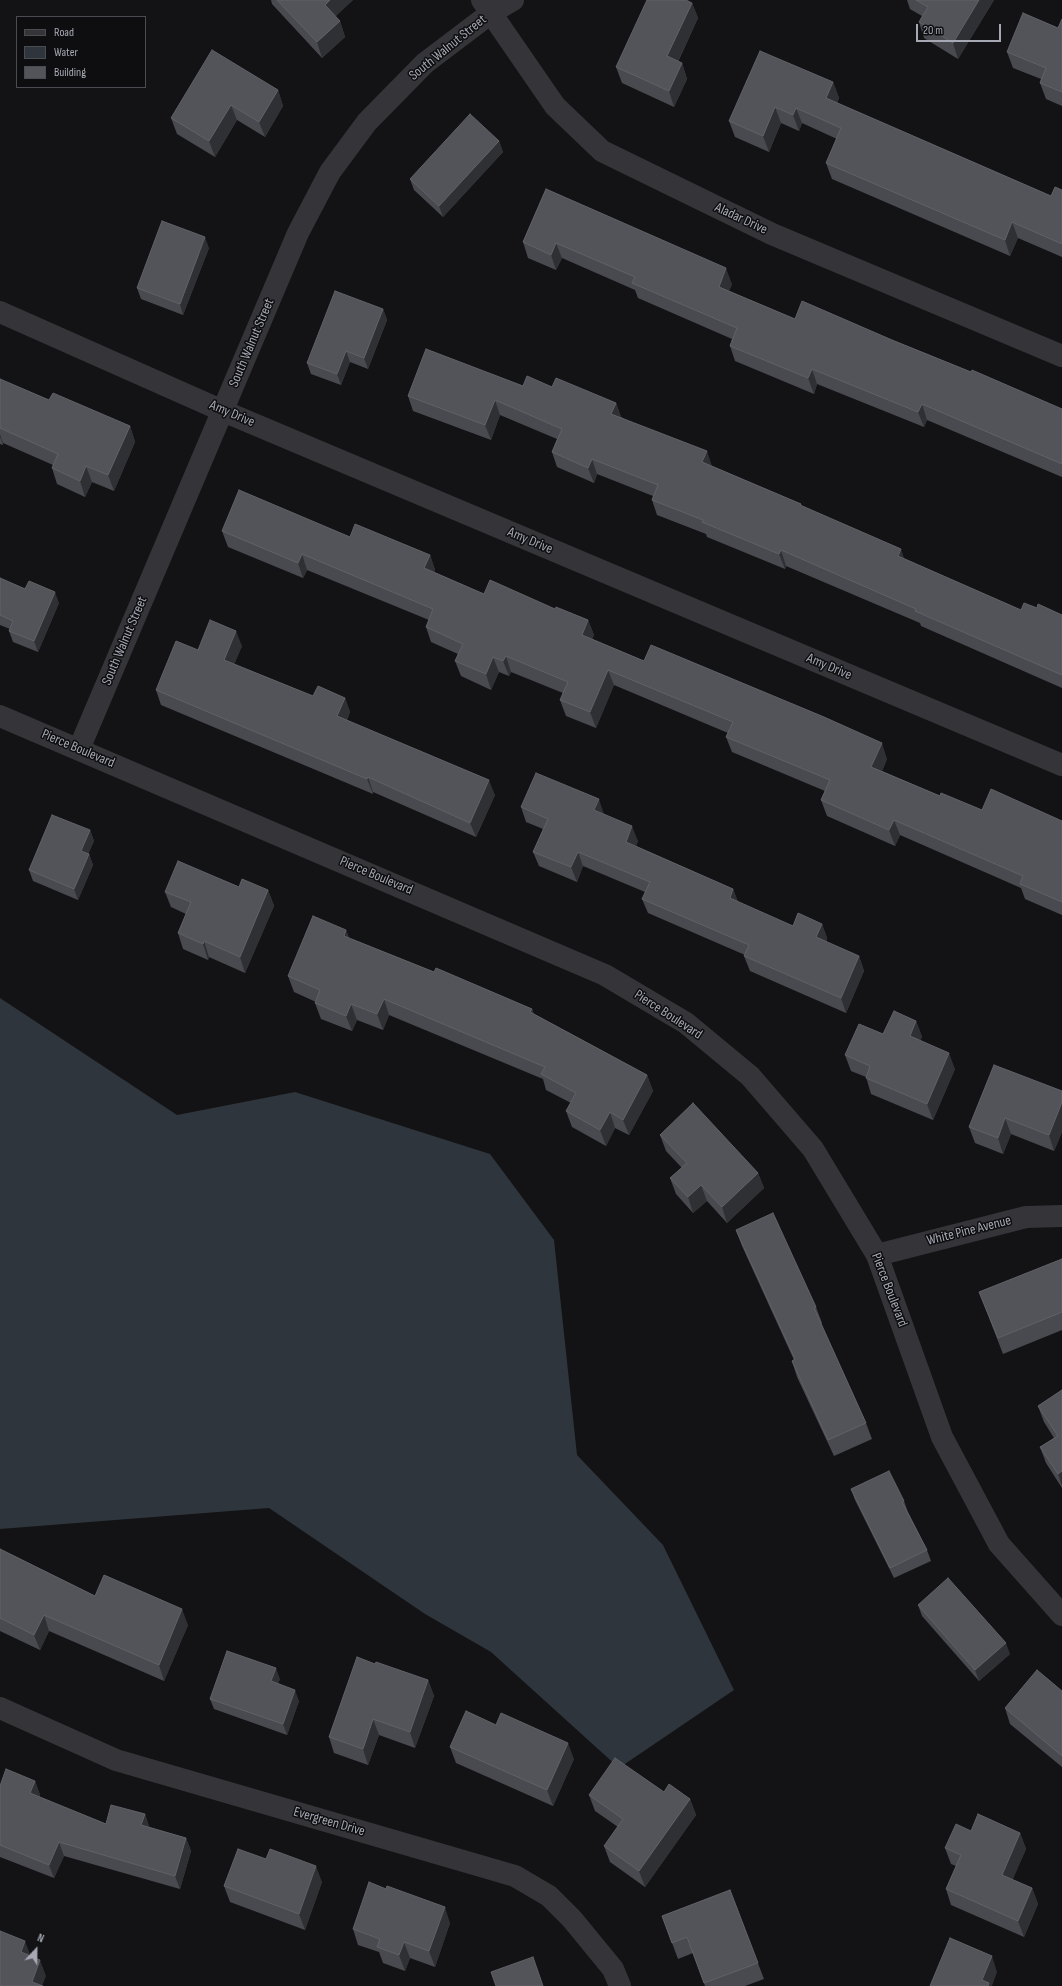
<!DOCTYPE html>
<html>
<head>
<meta charset="utf-8">
<style>
  body { margin:0 }
  #map { position:relative; width:1062px; height:1986px; overflow:hidden; background:#131315; font-family:"Sofia Sans Condensed",sans-serif }
  canvas { display:block }
  .legend { position:absolute; left:16px; top:16px; width:130px; height:72px; box-sizing:border-box; background:#0e0e10; border:1px solid #4b4c52; margin:0; padding:5px 7px; list-style:none; font-size:12px; color:#a6a9b4 }
  .legend li { display:flex; align-items:center; gap:8px; height:20px }
  .legend b { width:20px; border:1px solid #4b4c52 }
  .north { position:absolute; left:16px; top:1930px; width:40px; height:40px; -webkit-text-stroke:3px #0e0e10; paint-order:stroke; rotate:22deg; font-size:11px; font-weight:700; line-height:16px; text-align:center; color:#a6a9b4 }
  .north::after { content:''; display:block; margin:auto; width:14px; height:18px; background:#a6a9b4; clip-path:polygon(50% 0,100% 100%,50% 72%,0 100%) }
  .scale { position:absolute; left:916px; top:24px; width:85px; height:18px; box-sizing:border-box; border:2px solid #a6a9b4; border-top:0; padding-left:5px; font-size:12px; line-height:14px; white-space:nowrap; color:#a6a9b4; -webkit-text-stroke:3px #0e0e10; paint-order:stroke }
</style>
</head>
<body>
<div id="map">
<canvas width="1062" height="1986"></canvas>
<ul class="legend">
<li><b style="height:5px;background:#353539"></b>Road</li>
<li><b style="height:11px;background:#2e353c"></b>Water</li>
<li><b style="height:11px;background:#53545a"></b>Building</li>
</ul>
<div class="north">N</div>
<div class="scale">20 m</div>
</div>
<script>
const c = document.querySelector('canvas').getContext('2d');
c.lineJoin = 'round';
function fillPath(path, color) { c.fillStyle = color; c.fill(path, 'evenodd'); }
const toPath = rows => new Path2D(rows.map(r => 'M' + r).join(''));
function trace(path, color, width, dash) { c.strokeStyle = color; c.lineWidth = width; c.lineCap = dash ? 'butt' : 'round'; c.setLineDash(dash || []); c.stroke(path); }
function drawText(font, color, halo, rows, align = 'center') {
  c.font = font + ' "Sofia Sans Condensed",sans-serif'; c.lineWidth = 3; c.setLineDash([]); c.textBaseline = 'middle'; c.strokeStyle = halo; c.fillStyle = color; for (const [text, x, y, turn = 0] of rows) {
    c.save(); c.translate(x, y); c.rotate((+turn || 0) * Math.PI / 180); c.textAlign = isNaN(turn) ? turn : align; if (halo) c.strokeText(text, 0, 0); c.fillText(text, 0, 0); c.restore();
  }
}
const water = toPath([
  [0,998,177,1115,295,1092,490,1154,554,1240,577,1455,663,1545,734,1690,619,1768,491,1652,425,1614,269,1508,0,1529]
]);
const minor = toPath([
  [482,0,555,106,602,151,772,234,1062,356],
  [0,312,223,411,1062,765],
  [79,749,298,233,330,172,367,122,425,63,491,13,513,0],
  [877,1255,1026,1217,1062,1216],
  [0,1708,116,1760,515,1876,549,1896,572,1919,613,1969,620,1986]
]);
const tertiary = toPath([
  [0,716,605,975,686,1023,750,1076,813,1149,877,1255,942,1437,999,1544,1062,1615]
]);
const wall = toPath([
  [271,0,353,0,335,16,340,21,345,37,322,58,272,4],
  [907,0,994,0,958,59,924,38,919,22,922,16,910,9],
  [692,3,698,18,678,62,682,63,687,79,674,107,622,83,616,67],
  [1062,19,1062,106,1046,99,1040,83,1041,79,1013,68,1007,52,1058,28],
  [833,82,839,98,837,103,1051,196,1062,190,1062,257,1018,238,1010,256,832,179,826,163,837,139,802,123,799,131,781,123,769,152,735,137,729,121],
  [278,90,283,106,265,137,237,120,215,157,177,134,171,118],
  [499,141,503,152,443,217,414,190,410,179],
  [546,189,732,284,729,291,795,319,892,340,1062,409,1062,477,927,420,924,427,817,384,814,394,735,361,730,346,732,339,638,298,635,290,562,258,556,270,528,258,523,242],
  [209,248,183,315,141,299,137,288],
  [383,309,387,320,368,369,350,362,341,385,311,374,307,363],
  [0,379,49,400,130,426,135,442,114,491,92,482,85,497,57,484,52,468,53,465,3,443,3,445,0,444],
  [523,386,552,387,616,403,621,417,712,466,801,504,802,506,904,559,1021,610,1037,608,1062,615,1062,688,921,626,920,623,786,566,785,569,707,537,706,534,657,515,652,500,653,496,597,474,594,483,557,467,552,452,557,439,500,415,491,440,413,411,408,396],
  [222,531,350,537,430,555,435,570,434,572,484,594,555,609,588,620,594,635,592,639,644,661,887,759,882,771,940,796,982,810,1062,821,1062,915,1025,899,1021,888,900,835,895,846,827,816,821,800,825,791,732,752,726,737,728,733,614,685,596,728,566,716,560,700,563,693,511,672,509,676,499,672,491,690,461,676,455,661,458,654,431,642,426,627,429,620,307,570,303,578,228,547],
  [0,578,59,603,38,652,13,642,9,631,10,629,0,625],
  [242,646,234,664,313,696,345,698,350,712,347,720,495,795,476,837,373,792,373,794,161,705,156,690,198,650],
  [521,807,604,814,638,841,636,846,733,889,738,902,793,926,822,924,827,938,826,942,859,956,864,971,846,1013,750,971,744,956,745,955,648,913,642,899,645,892,583,866,577,882,539,866,533,852,543,829,526,822],
  [90,830,94,841,88,854,89,854,93,865,78,900,33,881,29,870],
  [239,887,268,890,274,906,245,973,209,957,208,960,183,949,178,933,186,914,171,907,165,892],
  [346,930,349,938,434,972,532,1009,534,1014,647,1075,653,1091,629,1135,615,1128,606,1146,572,1127,566,1111,571,1103,546,1090,543,1079,389,1015,383,1030,357,1020,352,1031,321,1019,315,1003,316,1002,294,992,288,976],
  [916,1021,922,1037,920,1041,955,1069,933,1120,871,1094,866,1077,851,1071,845,1055,883,1034],
  [1062,1091,1062,1132,1054,1151,1011,1134,1003,1154,975,1143,969,1127],
  [660,1135,758,1173,764,1188,727,1223,707,1201,693,1213,676,1194,670,1178,682,1168,666,1151],
  [736,1230,816,1307,822,1323,821,1324,866,1423,872,1439,834,1456,797,1377,792,1361,794,1360,742,1246],
  [1062,1260,1062,1330,1003,1354,979,1292],
  [1062,1390,1062,1488,1046,1463,1040,1447,1054,1438,1044,1422,1038,1406],
  [851,1489,904,1501,908,1512,927,1550,931,1561,894,1578,855,1500],
  [0,1549,95,1596,188,1625,164,1681,49,1631,40,1650,0,1631],
  [918,1605,1010,1654,979,1681,922,1616],
  [375,1664,428,1680,434,1696,415,1748,379,1735,368,1765,334,1753,329,1737],
  [280,1679,278,1683,299,1701,287,1735,214,1709,210,1699],
  [1062,1691,1062,1767,1010,1724,1005,1708],
  [496,1725,574,1759,553,1806,456,1763,450,1747],
  [35,1781,40,1795,39,1797,106,1824,145,1814,149,1827,186,1838,191,1851,180,1889,64,1856,54,1878,0,1857,0,1786],
  [664,1792,690,1799,696,1815,645,1887,610,1862,604,1846,618,1827,595,1811,589,1795],
  [971,1831,1020,1833,1026,1849,1012,1880,1032,1888,1038,1904,1024,1937,951,1905,946,1889,956,1866,951,1864,945,1848],
  [266,1859,322,1882,305,1930,230,1902,224,1886],
  [730,1890,764,1979,745,1986,705,1986,693,1953,678,1959,662,1916],
  [450,1923,435,1967,410,1958,405,1971,383,1963,379,1952,358,1945,353,1929]
]);
const shadedWall = toPath([
  [330,0,353,0,331,21,325,5],
  [979,0,994,0,958,59,953,43],
  [692,3,698,18,673,72,667,56],
  [340,21,345,37,322,58,317,42],
  [682,63,687,79,674,107,669,91],
  [833,82,839,98,832,114,826,98],
  [278,90,283,106,265,137,259,122],
  [231,105,237,120,215,157,209,141],
  [775,107,781,123,769,152,763,136],
  [796,108,802,123,799,131,793,115],
  [499,141,503,152,443,217,439,206],
  [1012,222,1018,238,1010,256,1005,240],
  [205,237,209,248,183,315,180,304],
  [556,243,562,258,556,270,551,255],
  [726,268,732,284,724,302,719,287],
  [383,309,387,320,368,369,364,358],
  [346,351,350,362,341,385,337,374],
  [812,369,817,384,814,394,808,378],
  [495,400,500,415,491,440,485,425],
  [616,403,621,418,611,414],
  [922,404,927,420,924,427,918,412],
  [130,426,135,442,114,491,108,475],
  [0,434,3,443,3,445,0,437],
  [707,451,712,466,702,462],
  [592,459,597,474,594,483,588,468],
  [86,466,92,482,85,497,80,481],
  [901,549,906,564,898,556],
  [781,550,786,566,785,569,779,554],
  [302,554,307,570,303,578,298,563],
  [430,555,435,570,430,583,424,568],
  [55,592,59,603,38,652,34,641],
  [588,620,594,635,588,650,582,635],
  [236,631,242,646,230,675,224,660],
  [506,656,511,672,509,676,503,661],
  [493,657,499,672,491,690,486,674],
  [608,670,614,685,596,728,590,712],
  [345,698,350,712,342,730,337,716],
  [882,743,887,759,877,782,871,767],
  [368,777,373,792,373,794,367,779],
  [489,780,495,795,476,837,470,823],
  [599,799,604,814,594,810],
  [894,820,900,835,895,846,889,830],
  [632,826,638,841,631,856,626,842],
  [90,830,94,841,85,862,81,851],
  [578,852,583,866,577,882,571,867],
  [89,854,93,865,78,900,74,889],
  [733,889,739,904,730,898],
  [268,890,274,906,245,973,240,957],
  [822,924,827,938,822,952,816,937],
  [346,930,352,946,344,936],
  [204,941,209,957,208,960,203,944],
  [859,956,864,971,846,1013,841,998],
  [384,999,389,1015,383,1030,377,1014],
  [351,1004,357,1020,352,1031,346,1016],
  [532,1009,537,1025,530,1012],
  [916,1021,922,1037,916,1052,910,1036],
  [949,1053,955,1069,933,1120,927,1104],
  [647,1075,653,1091,629,1135,623,1120],
  [1062,1102,1062,1132,1054,1151,1049,1135],
  [610,1112,615,1128,606,1146,600,1130],
  [1005,1118,1011,1134,1003,1154,998,1138],
  [758,1173,764,1188,727,1223,722,1207],
  [701,1185,707,1201,693,1213,688,1197],
  [1062,1471,1062,1486,1058,1474],
  [182,1609,188,1625,164,1681,159,1665],
  [44,1615,49,1631,40,1650,34,1635],
  [1006,1643,1010,1654,979,1681,975,1670],
  [276,1668,280,1679,275,1692,271,1681],
  [428,1680,434,1696,415,1748,410,1732],
  [295,1690,299,1701,287,1735,283,1724],
  [373,1719,379,1735,368,1765,363,1749],
  [568,1743,574,1759,553,1806,547,1790],
  [35,1781,40,1795,35,1807,30,1793],
  [690,1799,696,1815,645,1887,639,1871],
  [145,1814,150,1828,141,1825],
  [1020,1833,1026,1849,1008,1891,1002,1875],
  [186,1838,191,1851,180,1889,175,1876],
  [59,1842,64,1856,54,1878,49,1865],
  [316,1866,322,1882,305,1930,299,1914],
  [1032,1888,1038,1904,1024,1937,1018,1921],
  [445,1907,450,1923,435,1967,429,1951],
  [25,1941,31,1957,21,1952],
  [404,1942,410,1958,405,1971,399,1955],
  [992,1956,997,1972,992,1986,984,1986,982,1980],
  [40,1960,46,1976,42,1986,32,1982]
]);
const building = toPath([
  [277,0,330,0,325,5,340,21,317,42,277,0],
  [647,0,686,0,692,3,667,56,682,63,669,91,616,67,647,0],
  [916,0,979,0,953,43,919,22,928,7,916,0],
  [1023,13,1058,28,1062,19,1062,92,1040,83,1046,68,1007,52,1023,13],
  [212,50,278,90,259,122,231,105,209,141,171,118,212,50],
  [760,51,833,82,826,98,1051,196,1055,187,1062,190,1062,244,1012,222,1005,240,826,163,841,128,796,108,793,115,775,107,763,136,729,121,760,51],
  [470,114,499,141,439,206,410,179,470,114],
  [546,189,726,268,719,287,795,319,802,301,892,340,971,372,972,370,1062,409,1062,464,922,404,918,412,812,369,808,378,730,346,737,328,632,283,635,277,556,243,551,255,523,242,546,189],
  [162,221,205,237,180,304,137,288,162,221],
  [335,291,383,309,364,358,346,351,337,374,307,363,335,291],
  [426,349,523,386,527,376,552,387,556,378,616,403,611,414,707,451,702,462,801,504,800,505,901,549,898,556,1021,610,1024,603,1037,608,1038,604,1062,615,1062,675,915,611,916,609,781,550,779,554,702,522,703,520,652,500,658,485,592,459,588,468,552,452,562,429,495,400,485,425,408,396,426,349],
  [0,379,49,400,53,393,130,426,108,475,86,466,80,481,52,468,58,454,0,428,0,379],
  [239,490,350,537,355,524,430,555,424,568,484,594,490,580,555,609,556,607,588,620,582,635,644,661,651,645,824,717,882,743,871,767,940,796,941,793,982,810,991,789,1062,821,1062,902,1020,884,1023,876,894,820,889,830,821,800,830,780,726,737,733,722,608,670,590,712,560,700,568,682,506,656,503,661,493,657,486,674,455,661,463,644,426,627,433,609,302,554,298,563,222,531,239,490],
  [0,578,25,589,29,581,55,592,34,641,9,631,13,621,0,615,0,578],
  [210,620,236,631,224,660,313,696,318,686,345,698,337,716,489,780,470,823,368,777,367,779,156,690,176,641,198,650,210,620],
  [536,773,599,799,594,810,632,826,626,842,733,889,730,898,793,926,798,913,822,924,816,937,859,956,841,998,744,956,749,945,642,899,650,882,578,852,571,867,533,852,548,819,521,807,536,773],
  [52,815,90,830,81,851,89,854,74,889,29,870,52,815],
  [178,861,239,887,242,879,268,890,240,957,204,941,203,944,178,933,191,902,165,892,178,861],
  [313,916,346,930,344,936,434,972,436,968,532,1009,530,1012,647,1075,623,1120,610,1112,600,1130,566,1111,576,1093,541,1074,545,1067,384,999,377,1014,351,1004,346,1016,315,1003,320,990,288,976,313,916],
  [894,1011,916,1021,910,1036,949,1053,927,1104,866,1078,870,1066,845,1055,859,1024,883,1034,894,1011],
  [994,1065,1062,1091,1062,1102,1049,1135,1005,1118,998,1138,969,1127,994,1065],
  [693,1103,758,1173,722,1207,701,1185,688,1197,670,1178,687,1163,660,1135,693,1103],
  [773,1213,816,1307,814,1308,866,1423,828,1440,792,1361,795,1359,736,1230,773,1213],
  [1062,1259,1062,1312,998,1338,979,1292,1062,1259],
  [1062,1390,1062,1471,1058,1474,1040,1447,1058,1436,1038,1406,1062,1390],
  [889,1471,904,1501,902,1502,927,1550,890,1568,851,1489,889,1471],
  [0,1549,95,1596,104,1575,182,1609,159,1665,44,1615,34,1635,0,1618,0,1549],
  [948,1578,1006,1643,975,1670,918,1605,948,1578],
  [227,1651,276,1668,271,1681,295,1690,283,1724,210,1699,227,1651],
  [357,1657,375,1664,376,1662,428,1680,410,1732,373,1719,363,1749,329,1737,357,1657],
  [1037,1670,1062,1691,1062,1756,1005,1708,1037,1670],
  [466,1711,496,1725,501,1713,568,1743,547,1790,450,1747,466,1711],
  [615,1758,664,1792,669,1784,690,1799,639,1871,604,1846,623,1819,589,1795,615,1758],
  [6,1769,35,1781,30,1793,106,1824,111,1805,145,1814,141,1825,186,1838,175,1876,59,1842,49,1865,0,1845,0,1786,6,1769],
  [978,1814,1020,1833,1002,1875,1032,1888,1018,1921,946,1889,961,1855,945,1848,956,1824,971,1831,978,1814],
  [238,1849,266,1859,270,1849,316,1866,299,1914,224,1886,238,1849],
  [369,1882,386,1889,387,1886,445,1907,429,1951,404,1942,399,1955,377,1947,380,1939,353,1929,369,1882],
  [730,1890,758,1963,704,1983,687,1937,672,1943,662,1916,730,1890],
  [0,1931,25,1941,21,1952,40,1960,32,1982,43,1986,0,1986,0,1931],
  [950,1938,992,1956,982,1980,989,1983,988,1986,930,1986,950,1938],
  [533,1957,543,1986,496,1986,491,1972,533,1957]
]);
const streetNames = [
  ["South Walnut Street",448,48,-39],
  ["Aladar Drive",741,219,25],
  ["South Walnut Street",252,343,-67],
  ["Amy Drive",232,414,23],
  ["Amy Drive",530,541,23],
  ["South Walnut Street",125,641,-67],
  ["Amy Drive",829,667,23],
  ["Pierce Boulevard",78,749,23],
  ["Pierce Boulevard",376,876,23],
  ["Pierce Boulevard",668,1015,33],
  ["White Pine Avenue",969,1231,-14],
  ["Pierce Boulevard",889,1290,69],
  ["Evergreen Drive",329,1822,16]
];
fillPath(water, '#2e353c');
trace(minor, '#353539', 22);
trace(tertiary, '#353539', 22);
fillPath(wall, '#494a50');
fillPath(shadedWall, '#2f3034');
fillPath(building, '#53545a');
trace(building, '#606268', 1);
drawText('14px', '#a6a9b4', '#0e0e10', streetNames);
</script>
</body>
</html>
